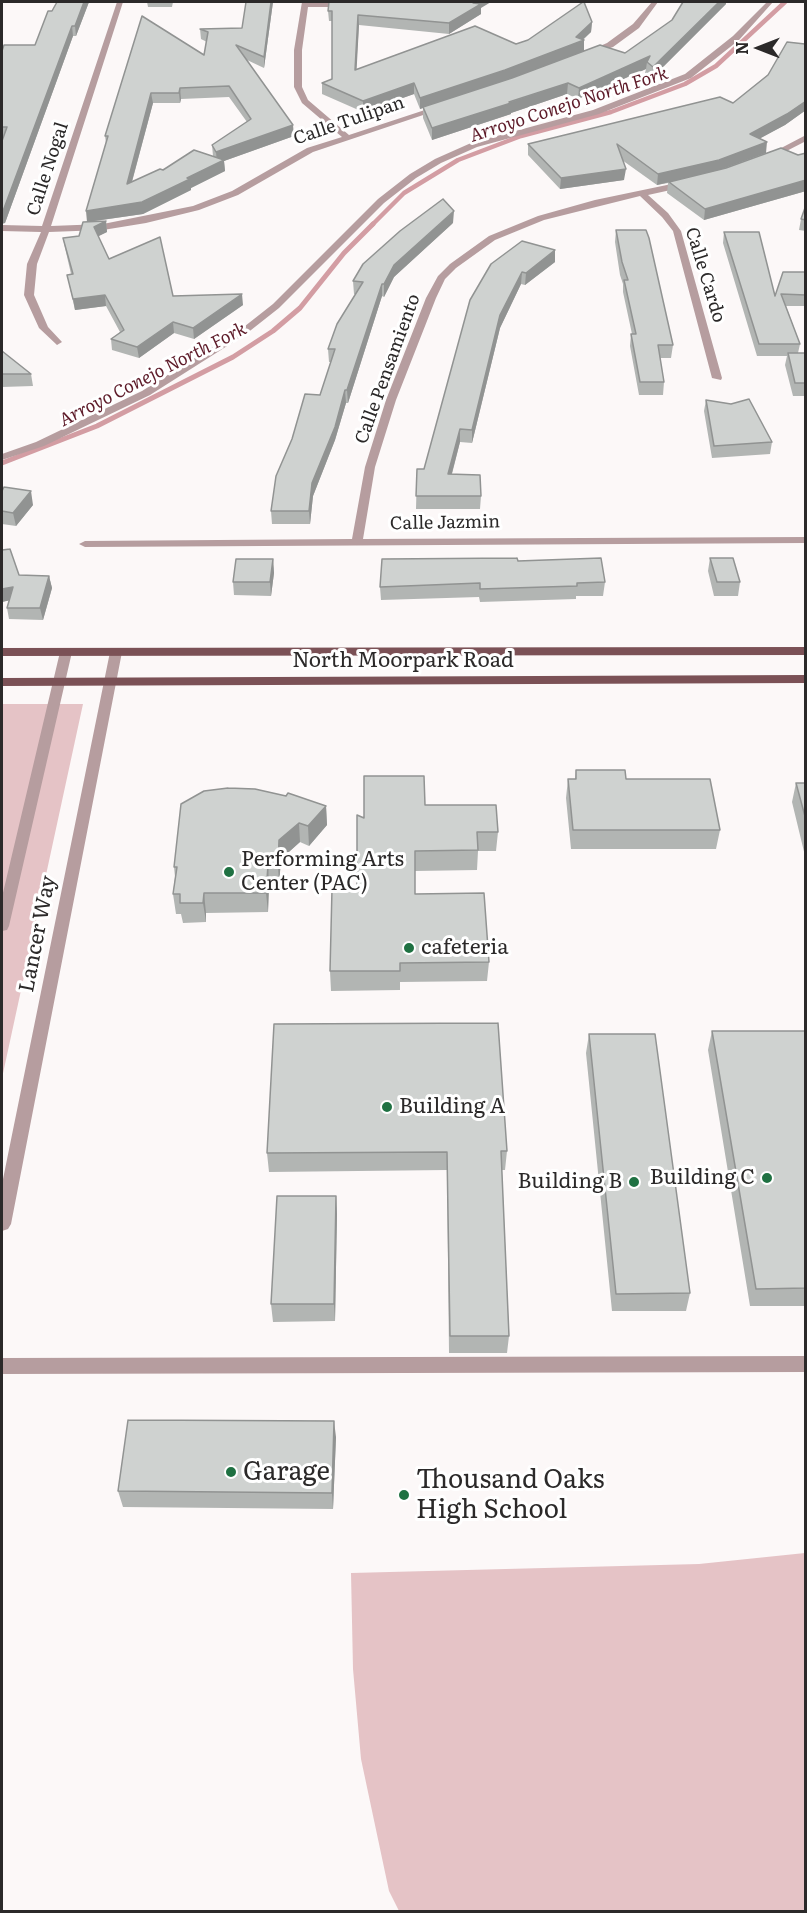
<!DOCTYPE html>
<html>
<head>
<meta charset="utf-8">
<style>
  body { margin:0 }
  #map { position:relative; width:807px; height:1913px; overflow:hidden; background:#fcf8f8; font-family:Literata,serif }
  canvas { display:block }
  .frame { position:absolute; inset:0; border:3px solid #2b2929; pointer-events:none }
  .north { position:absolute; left:729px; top:18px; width:60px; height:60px; -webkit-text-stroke:4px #fff; paint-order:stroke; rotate:270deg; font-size:16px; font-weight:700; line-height:24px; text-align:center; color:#2b2929 }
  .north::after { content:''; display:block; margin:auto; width:21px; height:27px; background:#2b2929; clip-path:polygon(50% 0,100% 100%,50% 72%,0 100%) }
</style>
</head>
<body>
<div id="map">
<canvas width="807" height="1913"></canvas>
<div class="frame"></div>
<div class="north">N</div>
</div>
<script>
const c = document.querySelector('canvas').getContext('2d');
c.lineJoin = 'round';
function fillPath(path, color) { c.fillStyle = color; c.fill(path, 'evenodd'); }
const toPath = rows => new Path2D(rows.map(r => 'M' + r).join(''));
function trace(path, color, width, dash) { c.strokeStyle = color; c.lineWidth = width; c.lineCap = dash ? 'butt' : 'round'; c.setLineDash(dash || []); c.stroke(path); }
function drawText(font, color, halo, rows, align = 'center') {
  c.font = font + ' Literata,serif'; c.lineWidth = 6; c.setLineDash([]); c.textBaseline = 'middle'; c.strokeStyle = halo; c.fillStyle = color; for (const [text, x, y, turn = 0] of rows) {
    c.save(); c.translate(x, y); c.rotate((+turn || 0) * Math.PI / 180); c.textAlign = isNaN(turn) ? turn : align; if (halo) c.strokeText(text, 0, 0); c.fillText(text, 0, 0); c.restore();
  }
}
const green = toPath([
  [2,704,83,704,2,1078],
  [805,1553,805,1911,399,1911,389,1891,361,1759,353,1669,351,1573,699,1564]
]);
const streamFar1 = toPath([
  [372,225,404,193,458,160,521,136,611,112,685,84,716,66,785,2]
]);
const stream = toPath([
  [2,463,97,426,233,357,273,331,300,308,344,253,373,224]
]);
const minor = toPath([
  [117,2,123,2,51,226,103,224,193,206,232,191,307,148,342,137,302,103,294,87,294,50,302,2,349,3,353,5,349,7,308,7,302,50,302,87,308,100,349,135,440,105,447,107,313,152,238,195,199,210,146,223,103,230,49,232,37,264,34,295,48,327,62,342,57,345,39,328,24,295,27,264,41,232,2,231,2,225,42,226,117,2],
  [652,2,658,2,639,28,613,47,584,57,584,53,607,43,633,24,652,2],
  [767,2,773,2,739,40,691,78,599,114,477,147,441,163,416,178,384,203,279,308,246,334,150,395,44,446,2,460,2,454,36,442,142,391,240,330,273,304,378,199,410,174,435,159,471,143,593,110,685,74,733,36,767,2],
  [806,135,806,141,771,159,764,157,806,135],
  [686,181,689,182,689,186,648,195,668,213,681,231,722,378,721,380,712,378,673,231,662,217,640,196,544,220,495,240,456,268,445,279,436,298,396,400,375,467,363,539,806,537,806,543,85,547,79,544,85,541,352,539,365,467,386,400,426,298,438,276,450,264,489,236,538,216,595,200,686,181],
  [66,648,72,652,9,926,7,930,2,931,2,897,60,652,66,648],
  [116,648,122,652,11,1224,8,1229,2,1231,2,1184,110,652,116,648],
  [806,1356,806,1372,2,1374,2,1358,806,1356]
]);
const major = toPath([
  [806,647,806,655,2,656,2,648,806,647],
  [806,675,806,683,2,686,2,678,806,675]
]);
const wall = toPath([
  [57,2,89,2,76,36,73,36,5,223,3,138,2,138,2,51,35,45,52,11],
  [147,2,173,2,172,7,148,7],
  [273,2,264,68,247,60,294,136,224,161,225,171,191,188,191,190,143,214,88,222,106,221,107,232,98,236,109,259,173,296,243,305,194,339,174,333,139,358,112,350,111,339,120,332,106,306,75,310,67,275,71,274,65,248,63,238,79,236,87,222,106,143,105,136,142,16,204,55,207,42,201,39,200,29,242,28],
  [229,97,247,122,212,145,213,156,163,170,132,182,153,103,180,103,181,99],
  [683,2,726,2,726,4,652,78,645,73,646,69,578,99,567,94,511,113,511,114,432,140,423,118,423,108,420,109,414,94,363,112,322,94,322,83,332,79,332,21,329,21,328,11,481,8,481,14,449,34,359,25,356,70,516,44,592,22,591,32,583,40,584,40,584,51,508,79,625,53,672,20],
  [806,41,806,110,785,125,760,138,766,153,721,169,798,155,806,153,806,191,704,220,667,193,668,183,657,185,622,160,624,180,560,189,528,155,528,144,733,103,805,44],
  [806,205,806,231,799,230,801,219],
  [453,223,394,277,384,297,382,296,348,403,346,403,335,440,313,496,310,524,272,524,271,511,320,395,331,362,329,362,328,349,355,294,354,294,353,281],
  [616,230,673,345,671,358,660,358,664,382,663,395,639,395,630,346,631,334,632,334,623,292,623,284,620,275,615,242],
  [724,232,775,296,806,272,806,306,786,306,800,344,798,353,806,353,806,396,793,396,785,365,787,356,757,356,723,243],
  [555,262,525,285,521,284,500,328,472,443,460,442,452,474,481,496,480,509,416,509,417,469,424,469,491,264],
  [2,351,31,374,33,386,2,387],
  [706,400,772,442,770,454,712,458,704,411],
  [2,491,33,505,16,526,2,524],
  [2,550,19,575,49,576,52,588,43,620,9,619,7,608,9,600,2,602],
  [710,558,740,582,738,596,714,596,708,571],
  [273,559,274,573,271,596,234,595,233,582],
  [518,561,605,582,603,596,576,596,576,599,480,602,479,597,381,600,380,587],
  [576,770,720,830,716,849,571,849,566,798,568,779,575,779],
  [796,783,806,783,806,860,792,802],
  [425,805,498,832,496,851,478,851,477,870,415,871,415,894,489,962,487,981,400,982,400,990,331,991,330,971,357,889,364,818],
  [326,806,327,825,309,846,300,842,281,859,279,885,269,885,268,912,206,913,206,922,183,923,181,914,176,914,173,894,175,877,174,867],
  [712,1031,806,1031,806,1306,750,1306,708,1050],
  [589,1034,690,1293,686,1311,612,1311,586,1053],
  [507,1151,505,1170,502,1170,509,1336,507,1353,449,1353,447,1170,269,1172,267,1153],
  [336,1196,337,1214,335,1321,273,1322,271,1304],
  [336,1437,333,1509,123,1507,118,1491]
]);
const shadedWall = toPath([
  [84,2,89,2,76,36,75,26],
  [271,2,273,2,264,68,264,57],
  [475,2,491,2,481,8,481,14,449,34,449,23],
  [719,2,726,2,726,4,652,78,653,67],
  [358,15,359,25,356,81,355,70],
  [592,22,591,32,581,41,584,40,584,51,504,81,420,109,420,98,576,37],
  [72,26,73,36,5,223,2,224,2,212],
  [650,56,647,62,646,69,578,99,579,88],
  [414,83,414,94,363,112,363,101],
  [568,83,567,94,511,113,511,114,432,140,432,128],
  [180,88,181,99,180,103,179,93],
  [151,93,153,103,128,196,127,184],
  [806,101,806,110,785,125,748,145,750,134],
  [293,125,294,136,224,161,225,171,191,188,191,190,143,214,87,222,86,211,187,178,217,163,216,152],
  [767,142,766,153,717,171,657,185,658,174],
  [626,169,624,180,560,189,561,178],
  [806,180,806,191,704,220,705,209],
  [454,211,453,223,394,277,384,297,384,284,394,265],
  [106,221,107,232,95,238,94,227],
  [555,250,555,262,525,285,526,273],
  [522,272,521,284,500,328,472,443,472,430,500,315],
  [382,284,382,296,348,403,347,390],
  [242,294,243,305,194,339,193,328],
  [105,295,106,306,75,310,73,299],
  [173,322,174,333,139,358,137,347],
  [345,390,346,403,335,440,313,496,310,524,309,511,312,483],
  [460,429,460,442,448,488,448,474],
  [31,491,33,505,16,526,13,513],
  [273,559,274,573,271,596,270,582],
  [49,576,52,588,43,620,40,608],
  [13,587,16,599,2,602,2,589],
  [326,806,327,825,309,846,308,826],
  [299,823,300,842,281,859,279,885,278,865,279,840],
  [268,865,269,885,268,912,266,893],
  [204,893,206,913,206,922,203,903],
  [336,1196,337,1214,335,1321,334,1304],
  [334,1421,336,1437,333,1509,332,1493]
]);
const building = toPath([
  [57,2,84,2,75,26,72,26,3,211,2,212,2,141,7,127,2,127,2,51,4,45,35,45,48,11,52,11,57,2],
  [246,2,271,2,264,57,236,45,293,125,216,152,212,145,251,119,229,86,180,88,179,93,151,93,127,184,160,169,163,170,194,150,224,160,187,178,190,179,142,202,86,211,108,136,105,136,142,16,204,55,208,32,200,29,242,28,246,2],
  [329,2,475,2,473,3,481,4,449,23,358,15,355,70,475,26,516,44,528,40,583,2,584,2,592,22,576,37,584,40,505,70,420,98,414,83,363,101,322,83,332,79,332,11,328,11,329,2],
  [683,2,719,2,653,67,647,62,650,56,579,88,568,83,509,102,511,103,432,128,423,107,512,78,600,45,625,53,672,20,683,2],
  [806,41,806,101,787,114,750,134,767,142,719,160,658,174,617,144,626,169,561,178,528,144,720,97,733,103,768,75,787,42,805,44,806,41],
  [781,148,798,155,806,153,806,180,705,209,669,182,726,168,781,148],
  [443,199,454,211,394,265,384,284,382,284,347,390,345,390,335,427,312,483,309,511,271,511,276,476,292,439,305,394,320,395,335,349,328,349,337,324,363,282,353,281,363,264,400,231,443,199],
  [806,205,806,220,801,219,806,205],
  [106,221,94,227,109,259,160,237,173,296,242,294,193,328,173,322,137,347,111,339,124,330,105,295,73,299,67,275,73,274,63,238,79,236,83,222,106,221],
  [616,230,646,230,649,238,673,345,658,345,664,382,640,382,631,334,636,334,624,280,628,280,622,262,616,230],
  [724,232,759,232,775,296,783,272,806,272,806,295,781,294,800,344,759,344,724,232],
  [522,241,555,250,526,273,522,272,500,315,472,430,460,429,448,474,480,475,481,496,416,496,417,469,424,469,470,300,491,264,522,241],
  [2,351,31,374,2,374,2,351],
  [788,353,806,353,806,383,795,383,788,353],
  [749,399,772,442,714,446,706,400,731,404,749,399],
  [4,487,31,491,13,513,2,511,2,491,4,487],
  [10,549,19,575,49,576,40,608,7,608,13,587,2,589,2,550,10,549],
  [517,558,518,561,601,558,605,582,577,583,577,586,480,589,480,583,380,587,382,559,517,558],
  [710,558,733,558,740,582,717,582,710,558],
  [236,559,273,559,270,582,233,582,236,559],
  [576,770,625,770,626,779,710,779,720,830,573,830,568,779,576,779,576,770],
  [364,776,424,776,425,805,496,805,498,832,477,832,478,850,415,851,415,894,484,893,489,962,400,963,400,971,330,971,332,889,357,889,357,815,364,818,364,776],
  [796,783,806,783,806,820,796,783],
  [228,788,255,789,286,796,288,793,326,806,308,826,299,823,279,840,278,865,268,865,266,893,204,893,203,903,180,903,180,894,173,894,177,867,174,867,181,804,204,791,228,788],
  [498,1023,507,1151,501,1151,509,1336,450,1336,447,1152,267,1153,274,1024,498,1023],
  [712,1031,806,1031,806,1288,756,1289,712,1031],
  [589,1034,655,1034,690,1293,616,1294,589,1034],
  [277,1196,336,1196,334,1304,271,1304,277,1196],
  [128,1420,334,1421,332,1493,118,1491,128,1420]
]);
const markers = [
  [229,872,6,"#1f7142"],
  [409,948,6,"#1f7142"],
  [387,1107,6,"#1f7142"],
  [767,1178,6,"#1f7142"],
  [634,1182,6,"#1f7142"],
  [231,1472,6,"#1f7142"],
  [404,1495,6,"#1f7142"]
];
const farWaternames = [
  ["Arroyo Conejo North Fork",569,105,-18],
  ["Arroyo Conejo North Fork",153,375,-27]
];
const farStreetnames = [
  ["Calle Tulipan",349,121,-19],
  ["Calle Nogal",48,169,-72],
  ["Calle Cardo",705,275,73],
  ["Calle Pensamiento",388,369,-70],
  ["Calle Jazmin",445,523,-1]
];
const streetNames = [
  ["North Moorpark Road",403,661],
  ["Lancer Way",38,934,-79]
];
const poiNames = [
  ["Performing Arts",241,860],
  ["Center (PAC)",241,884],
  ["cafeteria",421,948],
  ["Building A",399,1107],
  ["Building C",755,1178,"right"],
  ["Building B",622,1182,"right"]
];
const nearPoinames = [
  ["Garage",243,1472],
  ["Thousand Oaks",416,1480],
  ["High School",416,1510]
];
fillPath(green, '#e5c3c6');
trace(streamFar1, '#d39da3', 4.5);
trace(stream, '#d39da3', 5);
fillPath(minor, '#b69d9f');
fillPath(major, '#7b5156');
fillPath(wall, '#b2b5b3');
fillPath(shadedWall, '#919392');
fillPath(building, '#cfd2d0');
trace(building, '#919392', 1.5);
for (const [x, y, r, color] of markers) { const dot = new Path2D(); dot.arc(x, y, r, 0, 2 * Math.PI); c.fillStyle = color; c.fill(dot); trace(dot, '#fff', 2); }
drawText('italic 18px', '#5e1c2a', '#fff', farWaternames);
drawText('18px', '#2b2929', '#fff', farStreetnames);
drawText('21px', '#2b2929', '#fff', streetNames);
drawText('21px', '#2b2929', '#fff', poiNames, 'left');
drawText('26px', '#2b2929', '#fff', nearPoinames, 'left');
</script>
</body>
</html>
